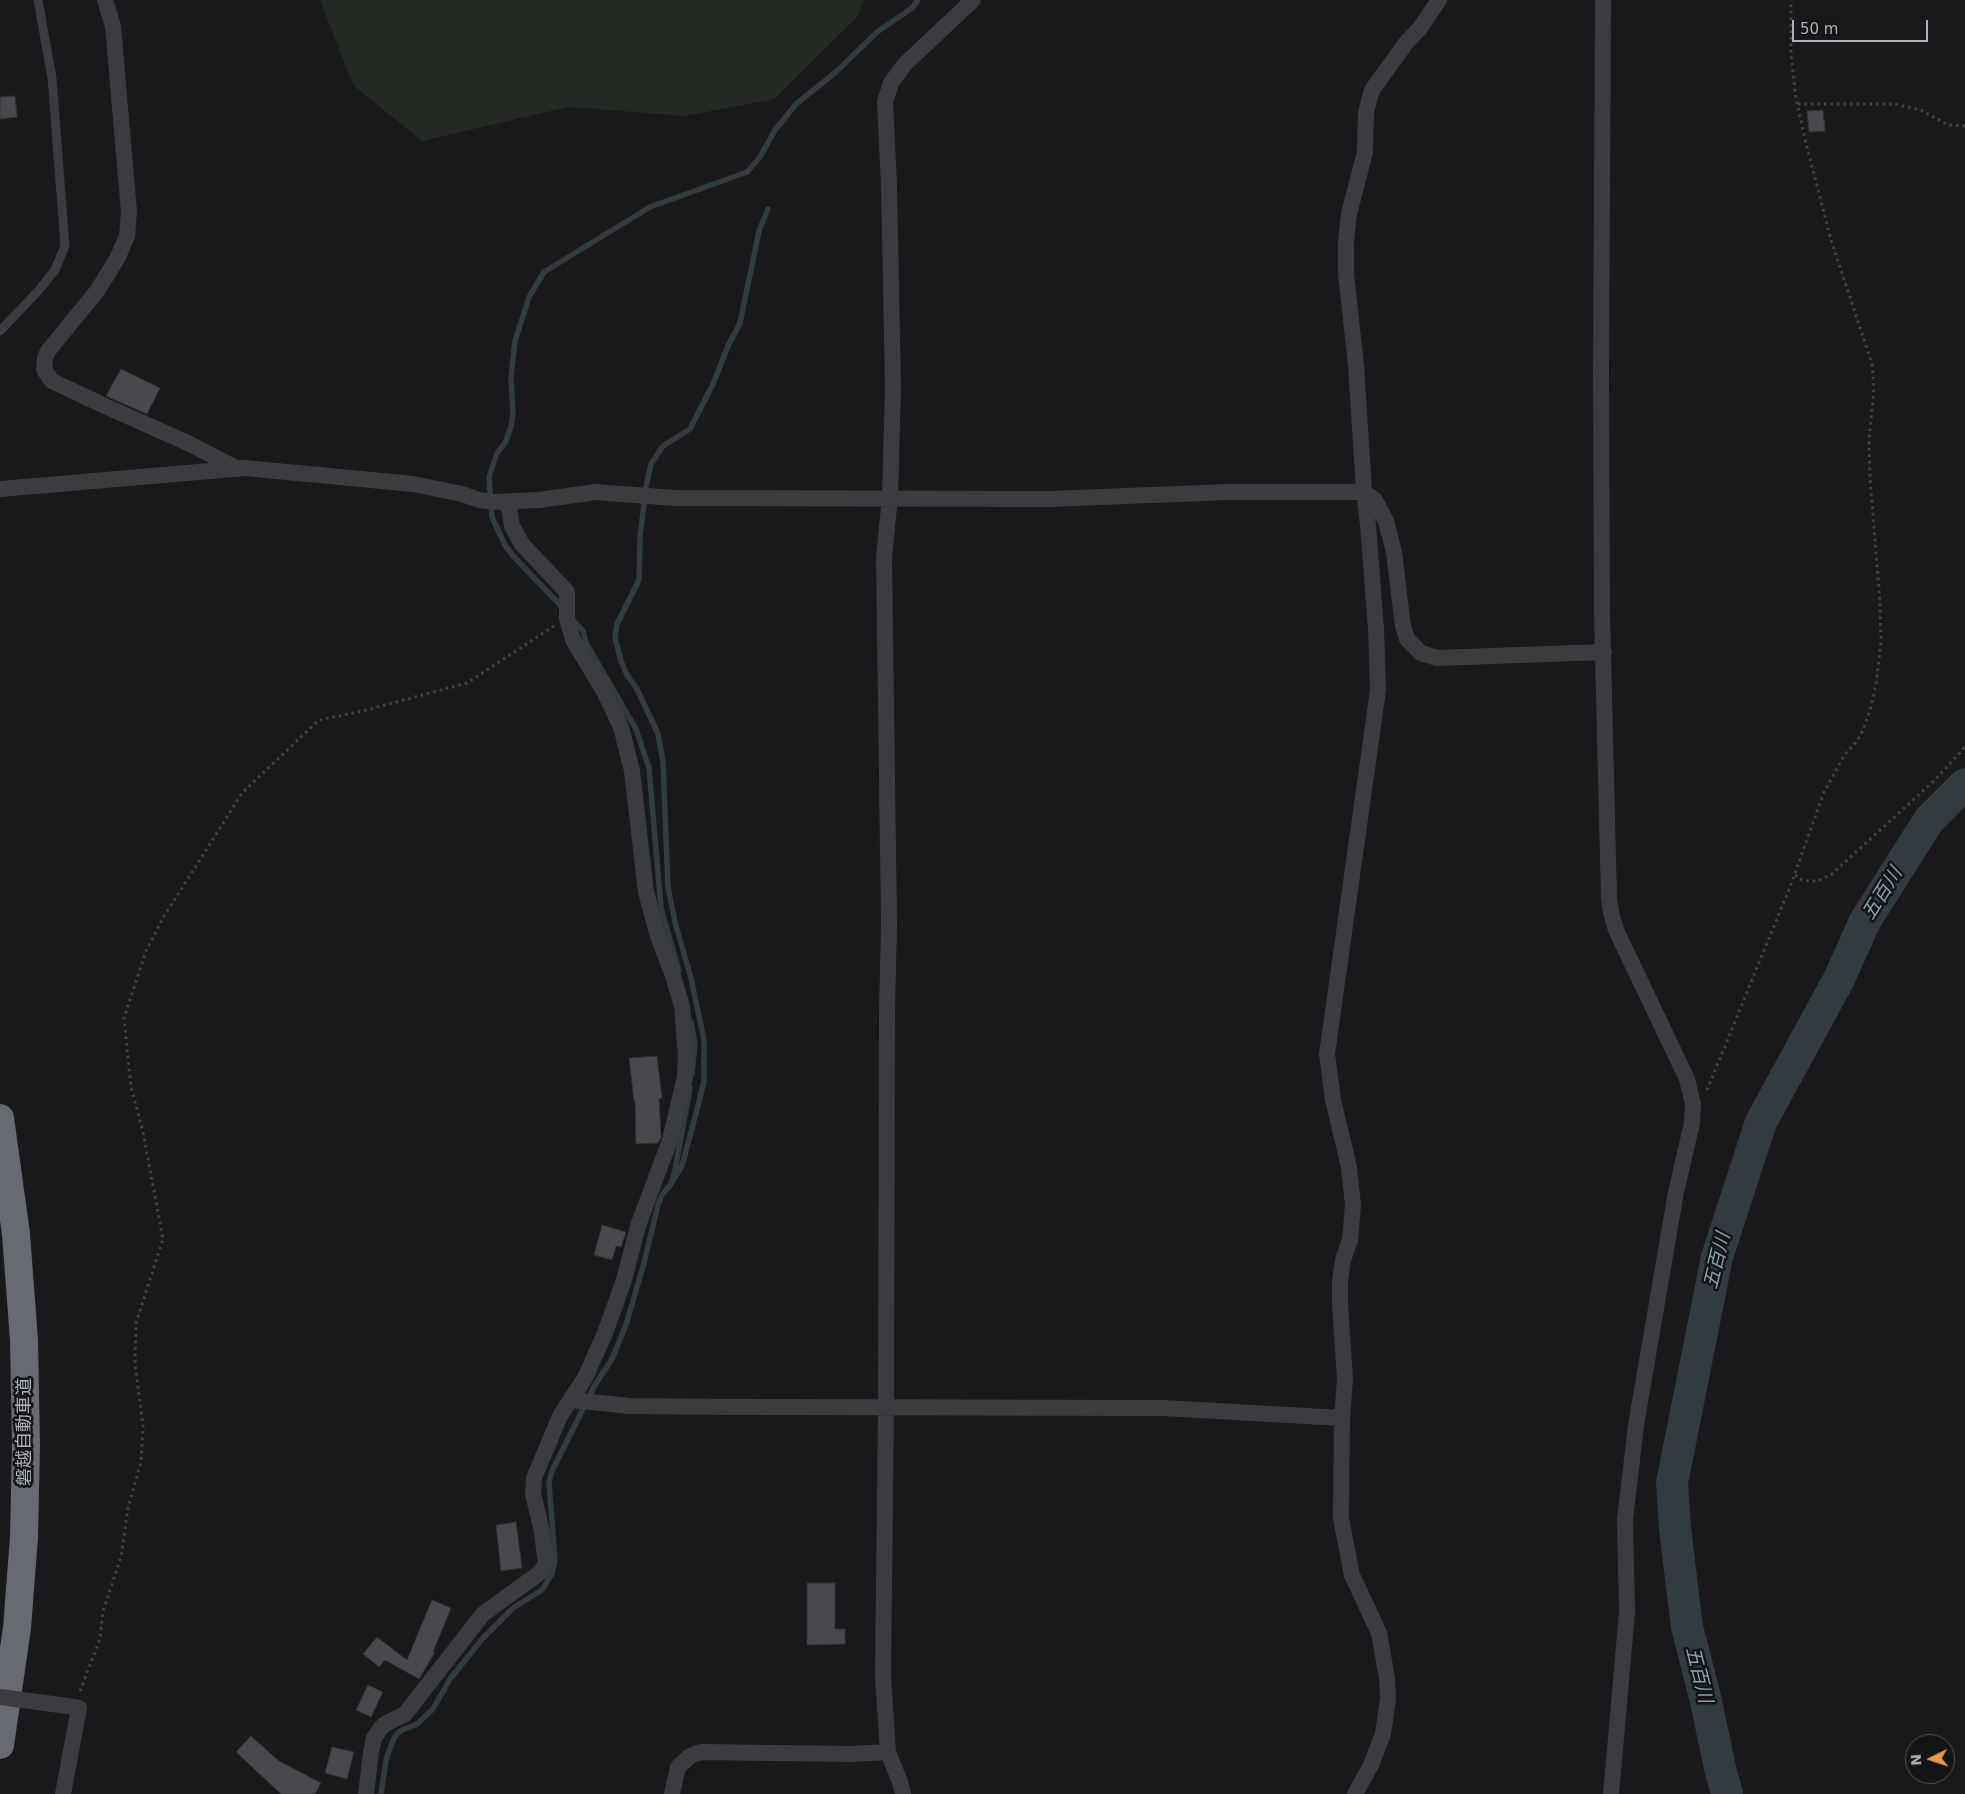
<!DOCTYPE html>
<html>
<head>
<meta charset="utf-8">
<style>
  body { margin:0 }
  #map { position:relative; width:1965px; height:1794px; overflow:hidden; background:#19191b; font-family:"DejaVu Sans",sans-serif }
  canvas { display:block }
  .north { position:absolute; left:1905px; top:1734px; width:50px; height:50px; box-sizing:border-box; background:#141416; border:1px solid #515357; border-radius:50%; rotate:266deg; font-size:14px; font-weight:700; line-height:20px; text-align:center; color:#acb2b9 }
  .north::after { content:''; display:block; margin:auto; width:18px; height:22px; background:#e19a4b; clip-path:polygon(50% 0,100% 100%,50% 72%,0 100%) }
  .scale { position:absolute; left:1792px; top:20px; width:136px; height:22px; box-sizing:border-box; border:2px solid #acb2b9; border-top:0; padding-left:6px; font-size:15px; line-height:18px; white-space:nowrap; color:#acb2b9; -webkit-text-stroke:4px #141416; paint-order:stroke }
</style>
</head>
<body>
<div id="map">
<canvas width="1965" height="1794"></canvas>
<div class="north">N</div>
<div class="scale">50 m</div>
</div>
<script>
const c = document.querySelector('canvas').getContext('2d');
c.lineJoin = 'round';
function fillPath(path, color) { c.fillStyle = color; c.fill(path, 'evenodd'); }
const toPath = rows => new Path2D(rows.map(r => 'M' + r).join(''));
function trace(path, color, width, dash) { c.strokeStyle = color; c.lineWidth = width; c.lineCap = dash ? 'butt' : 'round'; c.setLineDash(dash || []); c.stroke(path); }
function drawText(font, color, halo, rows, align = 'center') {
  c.font = font + ' "DejaVu Sans","Noto Sans JP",sans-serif'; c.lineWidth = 5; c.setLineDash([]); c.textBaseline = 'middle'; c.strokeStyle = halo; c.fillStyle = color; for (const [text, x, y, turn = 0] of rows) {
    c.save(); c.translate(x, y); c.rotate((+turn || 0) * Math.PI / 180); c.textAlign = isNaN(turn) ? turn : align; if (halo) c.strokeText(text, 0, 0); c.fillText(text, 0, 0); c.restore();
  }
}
const green = toPath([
  [320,0,864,0,857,17,774,99,685,116,568,107,422,141,353,85]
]);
const stream = toPath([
  [563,608,514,557,505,545,492,517,491,504,489,477,497,453,505,443,511,427,513,413,511,378,515,341,529,297,544,272,650,207,747,172,760,157,775,130,796,104,836,72,877,32,912,8,918,0],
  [572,619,583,631,586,643,636,729,649,768,661,908,679,971],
  [691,1022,695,1045,692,1074],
  [672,1182,682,1166,699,1102,704,1081,704,1040,691,978,675,922,668,887,663,762,658,734,637,689,627,675,621,661,615,638,617,624,639,580,640,537,646,487,651,464,663,446,690,429,713,384,728,346,740,323,759,231,768,209],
  [381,1794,386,1760,394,1738,400,1731,417,1724,433,1709,450,1679,483,1638,513,1608,542,1590,552,1574,555,1560,549,1483,552,1471,595,1385,612,1359,626,1325,644,1263,658,1205,662,1195,671,1184,675,1170,690,1088]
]);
const river = toPath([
  [1727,1794,1720,1768,1705,1697,1687,1627,1675,1528,1672,1483,1717,1257,1761,1122,1839,979,1865,921,1929,820,1965,784]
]);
const building = toPath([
  [15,96,17,117,0,119,0,97,15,96],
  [1823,110,1825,131,1809,132,1807,111,1823,110],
  [121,369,160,388,147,414,106,396,121,369],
  [657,1056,662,1098,659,1099,661,1137,658,1143,636,1144,635,1101,634,1101,629,1058,657,1056],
  [602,1225,626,1232,621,1247,616,1246,612,1260,594,1255,602,1225],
  [516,1522,522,1568,501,1571,496,1525,516,1522],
  [807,1583,835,1583,835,1629,845,1629,845,1644,807,1645,807,1583],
  [432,1600,451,1608,433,1652,435,1652,419,1679,385,1660,379,1667,363,1654,377,1637,407,1660,432,1600],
  [368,1685,383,1692,371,1717,356,1710,368,1685],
  [251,1736,279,1761,321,1783,315,1794,281,1794,236,1752,251,1736],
  [332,1747,354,1752,347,1779,325,1773,332,1747]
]);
const path = toPath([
  [1798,104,1894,104,1921,110,1948,125,1965,126],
  [1795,875,1802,880,1811,881,1818,881,1832,874,1935,780,1965,747],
  [1707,1090,1790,887,1824,792,1845,754,1857,741,1863,730,1870,710,1876,685,1881,642,1880,603,1870,478,1869,440,1874,389,1872,364,1831,240,1806,143,1796,99,1791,53,1791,0],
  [80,1691,100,1639,103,1611,121,1557,128,1508,141,1462,143,1425,135,1364,136,1323,163,1239,143,1132,131,1087,124,1018,146,951,163,918,242,793,319,720,363,711,467,683,554,626]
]);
const service = toPath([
  [0,331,39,290,55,270,65,246,52,78,38,0]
]);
const minor = toPath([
  [105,0,113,26,129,212,127,236,117,259,97,291,48,351,45,358,44,370,52,381,105,406,190,444,238,469],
  [1603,0,1601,373,1602,613,1609,899,1611,912,1616,930,1687,1079,1693,1104,1692,1123,1676,1192,1636,1425,1625,1520,1627,1613,1611,1794],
  [0,489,245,468,413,484,462,494,479,500,494,502,539,500,596,492,675,498,1050,499,1228,492,1364,492,1375,500,1386,521,1394,552,1403,626,1407,639,1421,653,1437,658,1604,652],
  [571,1400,630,1406,740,1407,1163,1408,1342,1418],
  [60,1705,79,1708,63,1794],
  [366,1794,371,1752,374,1738,380,1729,385,1724,405,1714,483,1614,541,1572,546,1562,541,1527,533,1494,534,1478,560,1416,585,1378,605,1333,623,1283,639,1223,670,1140,685,1077,686,1056,682,1006,673,976,657,933,646,892,632,771,621,727,604,691,573,640,567,618,567,592,522,544,512,526,508,502],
  [672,1794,678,1767,690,1756,701,1752,851,1754,888,1752],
  [903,1794,900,1782,888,1752,883,1676,886,1409,887,1014,889,923,884,557,890,498,893,387,889,185,885,102,891,83,905,64,973,0],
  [1355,1794,1371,1765,1383,1734,1388,1699,1387,1678,1379,1633,1352,1575,1341,1518,1342,1418,1345,1379,1340,1304,1340,1281,1343,1260,1350,1240,1353,1205,1349,1167,1333,1100,1327,1054,1378,690,1376,628,1368,525,1364,492,1356,365,1346,274,1346,242,1349,214,1365,152,1366,112,1372,90,1406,43,1420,28,1439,0]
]);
const motorway = toPath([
  [0,1118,16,1234,24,1340,26,1445,24,1537,17,1628,0,1745]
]);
const minorBridge = toPath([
  [0,1697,60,1705]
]);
const streetNames = [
  ["磐越自動車道",25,1432,-90]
];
const waterNames = [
  ["五百川",1883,894,-58],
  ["五百川",1718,1261,-76],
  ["五百川",1698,1675,76]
];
fillPath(green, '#232a23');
trace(stream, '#323b3f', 5.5);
trace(river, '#323b3f', 32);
fillPath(building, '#48494d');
trace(building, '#333336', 1);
trace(path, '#404346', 3, [2.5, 4]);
trace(service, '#3a3c3f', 9);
trace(minor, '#3a3c3f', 16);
trace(motorway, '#676a70', 28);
trace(minorBridge, '#3a3c3f', 16);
drawText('18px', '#acb2b9', '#141416', streetNames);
drawText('italic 19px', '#87a2b0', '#141416', waterNames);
</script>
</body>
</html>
